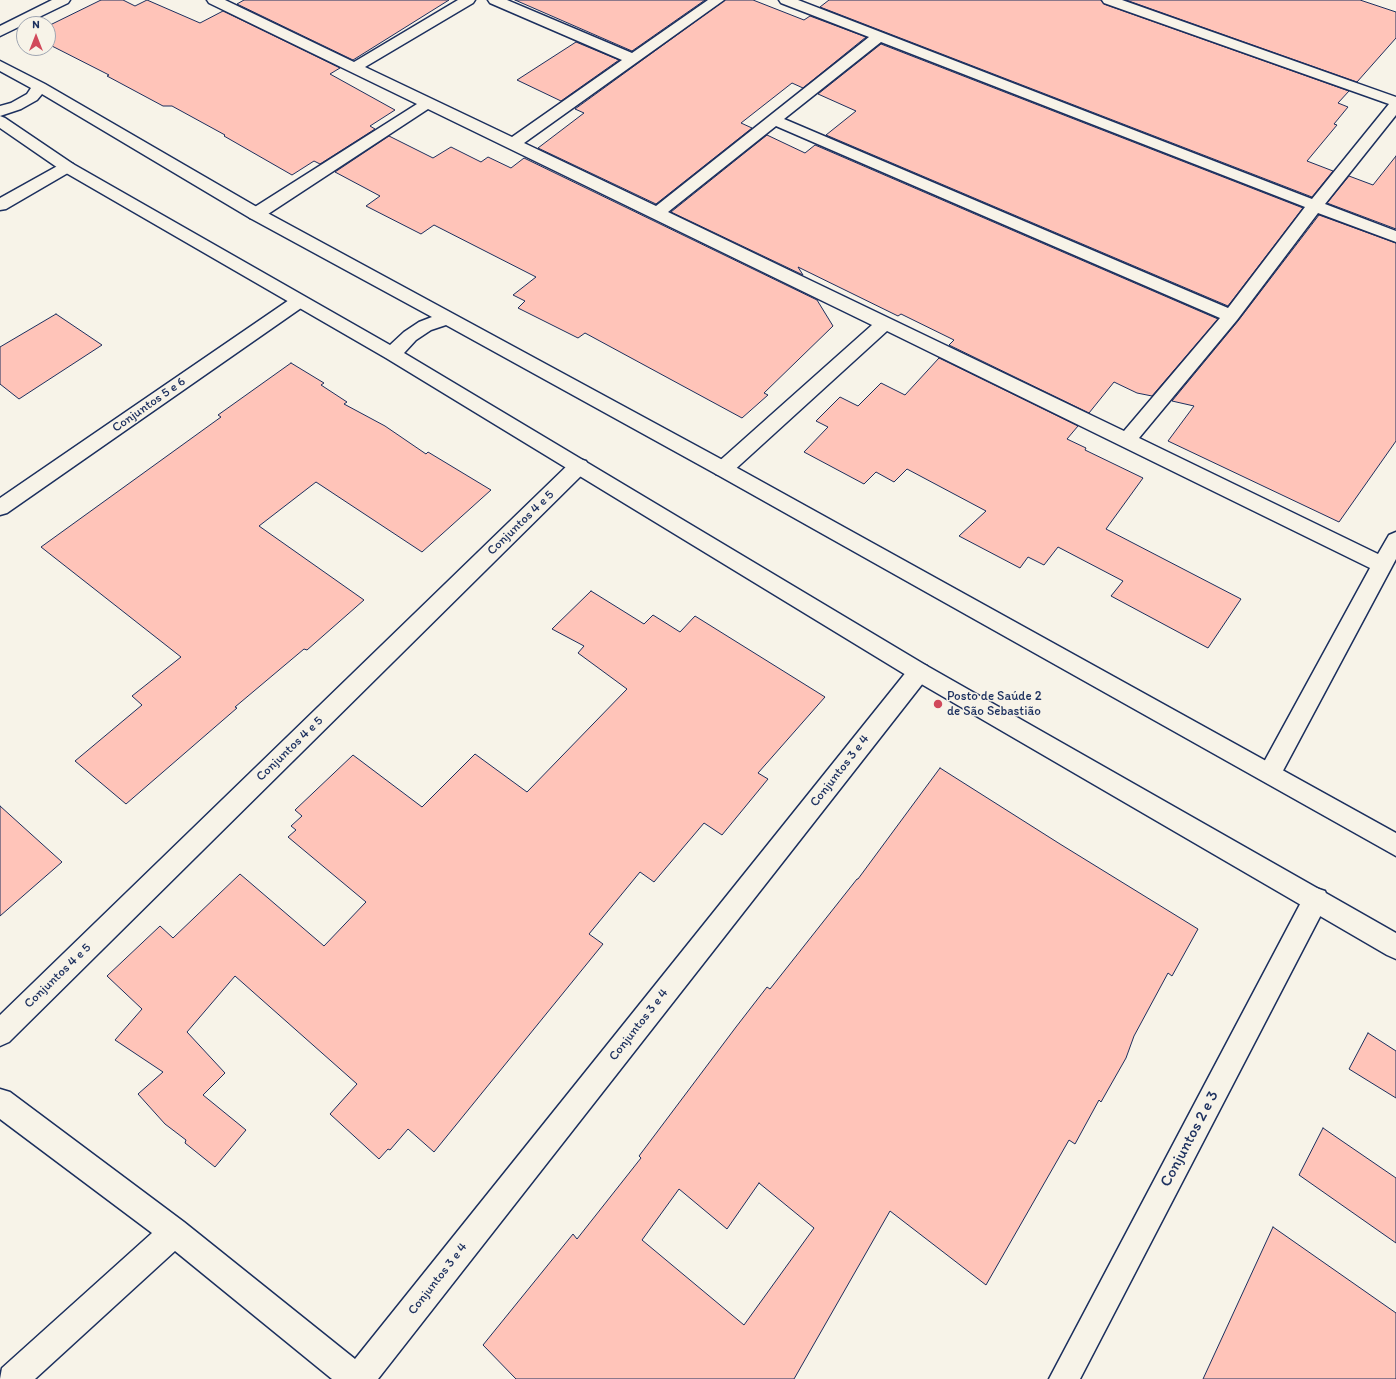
<!DOCTYPE html>
<html>
<head>
<meta charset="utf-8">
<style>
  body { margin:0 }
  #map { position:relative; width:1396px; height:1379px; overflow:hidden; background:#f7f3e8; font-family:Itim,sans-serif }
  canvas { display:block }
  .north { position:absolute; left:16px; top:16px; width:40px; height:40px; box-sizing:border-box; background:#f7f3e8; border:1px solid #9fa5b1; border-radius:50%; rotate:0deg; font-size:11px; font-weight:700; line-height:16px; text-align:center; color:#1b2f5e }
  .north::after { content:''; display:block; margin:auto; width:14px; height:18px; background:#d1495b; clip-path:polygon(50% 0,100% 100%,50% 72%,0 100%) }
</style>
</head>
<body>
<div id="map">
<canvas width="1396" height="1379"></canvas>
<div class="north">N</div>
</div>
<script>
const c = document.querySelector('canvas').getContext('2d');
c.lineJoin = 'round';
function fillPath(path, color) { c.fillStyle = color; c.fill(path, 'evenodd'); }
const toPath = rows => new Path2D(rows.map(r => 'M' + r).join(''));
function trace(path, color, width, dash) { c.strokeStyle = color; c.lineWidth = width; c.lineCap = dash ? 'butt' : 'round'; c.setLineDash(dash || []); c.stroke(path); }
function drawText(font, color, halo, rows, align = 'center') {
  c.font = font + ' Itim,sans-serif'; c.lineWidth = 3; c.setLineDash([]); c.textBaseline = 'middle'; c.strokeStyle = halo; c.fillStyle = color; for (const [text, x, y, turn = 0] of rows) {
    c.save(); c.translate(x, y); c.rotate((+turn || 0) * Math.PI / 180); c.textAlign = isNaN(turn) ? turn : align; if (halo) c.strokeText(text, 0, 0); c.fillText(text, 0, 0); c.restore();
  }
}
const building = toPath([
  [101,0,123,0,135,6,147,0,200,23,223,11,340,68,330,74,395,110,370,126,375,129,320,164,314,161,292,175,224,136,225,135,172,106,163,106,107,76,109,75,48,44,48,26,101,0],
  [244,0,449,0,353,60,237,4,244,0],
  [515,0,705,0,632,51,515,0],
  [725,0,753,0,804,20,810,16,866,37,803,88,792,83,741,123,752,128,656,204,538,148,584,113,575,109,725,0],
  [829,0,1101,0,1104,4,1349,91,1338,103,1348,107,1334,124,1337,125,1307,161,1333,171,1312,197,820,7,829,0],
  [1126,0,1360,0,1396,12,1396,38,1357,82,1126,0],
  [576,42,619,60,561,101,517,80,576,42],
  [881,44,1303,208,1228,306,826,135,856,111,818,94,881,44],
  [767,135,805,153,815,145,1218,319,1152,396,1137,393,1114,382,1089,413,949,345,954,340,901,314,898,316,798,267,803,275,671,212,767,135],
  [389,136,433,158,451,147,481,162,488,157,511,168,524,158,817,300,833,326,764,393,768,395,742,418,585,333,578,338,518,308,525,301,513,295,536,277,434,225,421,234,366,206,380,196,335,172,389,136],
  [1396,156,1396,229,1327,203,1349,176,1373,185,1396,156],
  [1319,215,1396,243,1396,441,1339,522,1168,441,1194,406,1172,401,1238,321,1319,215],
  [56,314,102,345,19,399,0,384,0,347,56,314],
  [939,358,1078,426,1067,439,1086,448,1085,450,1143,478,1106,529,1241,599,1208,648,1111,596,1123,581,1058,547,1044,565,1028,557,1020,568,959,536,986,511,907,469,894,482,876,472,864,484,804,452,828,427,816,421,840,397,858,406,881,383,905,395,939,358],
  [291,363,324,383,321,385,347,402,344,404,385,426,426,454,428,452,491,490,422,552,316,482,259,526,364,600,307,650,304,649,235,707,237,708,126,804,75,761,142,705,132,696,181,657,41,547,221,417,218,415,291,363],
  [591,591,644,624,653,615,680,632,695,616,825,697,758,773,768,779,722,835,704,823,654,882,640,872,589,934,603,944,434,1152,408,1129,390,1150,388,1149,379,1159,330,1114,357,1084,235,976,187,1032,225,1073,203,1095,246,1130,215,1167,185,1143,186,1140,165,1124,138,1094,163,1072,115,1040,142,1009,107,976,160,926,173,938,240,874,324,946,366,902,288,837,296,830,291,826,302,816,295,810,353,755,422,807,475,754,527,792,627,689,578,653,584,646,552,629,591,591],
  [940,768,1060,844,1198,929,1172,976,1168,973,1134,1036,1126,1058,1101,1102,1099,1100,1075,1144,1069,1140,986,1285,890,1211,794,1379,516,1379,483,1345,573,1234,577,1239,641,1158,639,1156,736,1027,767,987,770,989,857,879,858,879,940,768],
  [759,1183,814,1228,744,1325,642,1240,679,1189,727,1229,759,1183],
  [0,806,62,862,0,916,0,806],
  [1368,1033,1396,1051,1396,1098,1349,1069,1368,1033],
  [1323,1128,1396,1178,1396,1243,1299,1175,1323,1128],
  [1273,1227,1396,1313,1396,1379,1203,1379,1273,1227]
]);
const street = toPath([
  [52,0,70,0,68,3,0,36,0,26,52,0],
  [207,0,225,0,354,62,458,0,475,0,473,3,365,67,512,137,622,60,490,3,488,0,507,0,632,53,708,0,724,0,524,143,656,206,869,37,781,3,779,0,798,0,1312,199,1389,104,1104,3,1102,0,1122,0,1396,97,1396,115,1325,204,1396,231,1396,242,1318,213,1237,320,1139,438,1378,554,1389,535,1396,532,1396,559,1278,780,1270,783,1262,780,1258,773,1370,568,887,331,730,474,723,476,716,474,713,469,716,464,872,325,428,109,262,218,256,219,250,218,248,214,250,210,417,104,209,3,207,0],
  [881,42,1305,207,1228,308,784,119,881,42],
  [776,126,1220,318,1124,431,668,212,776,126],
  [67,162,73,164,75,167,73,170,6,209,0,210,0,198,61,164,67,162],
  [298,296,304,298,307,302,304,306,7,513,0,515,0,498,292,298,298,296],
  [579,459,586,461,589,466,586,471,9,1042,0,1046,0,1015,572,461,579,459],
  [919,663,927,666,930,672,927,678,378,1379,332,1379,175,1251,35,1379,0,1379,2,1368,152,1233,0,1119,0,1089,10,1092,184,1222,355,1359,911,666,919,663],
  [1316,888,1325,891,1328,899,1325,907,1080,1379,1049,1379,1307,891,1316,888]
]);
const secondary = toPath([
  [0,61,45,84,262,210,730,464,1396,833,1396,856,716,474,446,325,431,330,416,340,404,353,927,666,1396,933,1396,959,1387,955,911,678,386,358,61,170,0,128,0,116,5,118,73,164,390,345,404,332,419,322,432,317,250,218,42,94,37,100,21,109,0,116,0,106,11,103,27,94,31,88,0,71,0,61]
]);
const markers = [
  [938,704,5,"#d1495b"]
];
const streetNames = [
  ["Conjuntos 5 e 6",149,405,-35],
  ["Conjuntos 4 e 5",521,523,-44],
  ["Conjuntos 4 e 5",290,749,-44],
  ["Conjuntos 3 e 4",840,771,-52],
  ["Conjuntos 4 e 5",58,976,-44],
  ["Conjuntos 3 e 4",639,1025,-52],
  ["Conjuntos 3 e 4",438,1279,-52]
];
const poiNames = [
  ["Posto de Saúde 2",947,697],
  ["de São Sebastião",947,712]
];
const nearStreetnames = [
  ["Conjuntos 2 e 3",1190,1139,-62]
];
fillPath(building, '#ffc4b9');
trace(building, '#1b2f5e', 1);
trace(street, '#1b2f5e', 3);
trace(secondary, '#1b2f5e', 3);
fillPath(street, '#f7f3e8');
fillPath(secondary, '#f7f3e8');
for (const [x, y, r, color] of markers) { const dot = new Path2D(); dot.arc(x, y, r, 0, 2 * Math.PI); c.fillStyle = color; c.fill(dot); trace(dot, '#f7f3e8', 1.5); }
drawText('13px', '#1b2f5e', '#f7f3e8', streetNames);
drawText('13px', '#1b2f5e', '#f7f3e8', poiNames, 'left');
drawText('16px', '#1b2f5e', '#f7f3e8', nearStreetnames);
</script>
</body>
</html>
